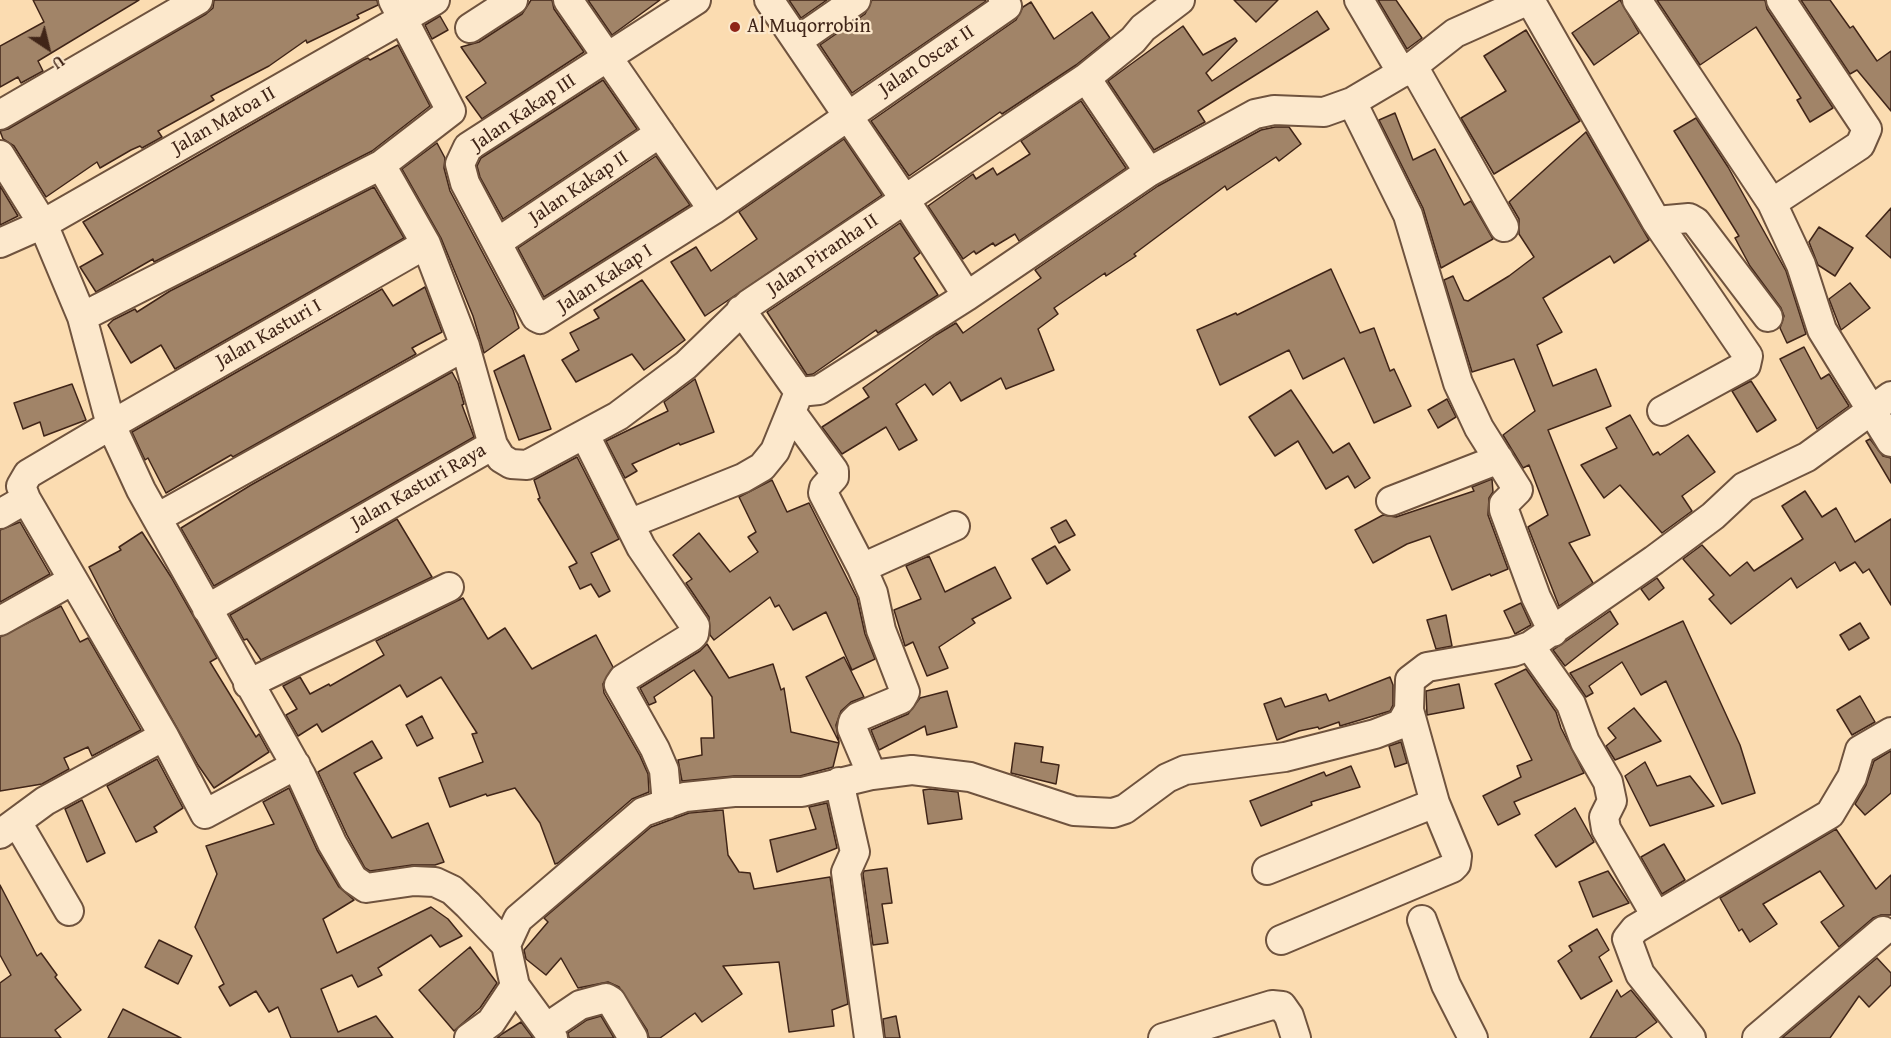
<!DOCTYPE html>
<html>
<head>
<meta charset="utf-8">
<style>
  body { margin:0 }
  #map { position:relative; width:1891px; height:1038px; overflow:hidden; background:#fbdcb1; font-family:"Gentium Book Plus",serif }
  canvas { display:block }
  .north { position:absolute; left:18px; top:18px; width:60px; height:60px; -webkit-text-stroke:4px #fce8cc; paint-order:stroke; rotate:145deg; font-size:16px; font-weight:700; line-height:24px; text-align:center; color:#402518 }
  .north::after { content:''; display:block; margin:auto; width:21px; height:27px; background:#402518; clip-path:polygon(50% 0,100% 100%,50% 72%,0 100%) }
</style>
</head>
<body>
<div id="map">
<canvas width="1891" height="1038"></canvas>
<div class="north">U</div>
</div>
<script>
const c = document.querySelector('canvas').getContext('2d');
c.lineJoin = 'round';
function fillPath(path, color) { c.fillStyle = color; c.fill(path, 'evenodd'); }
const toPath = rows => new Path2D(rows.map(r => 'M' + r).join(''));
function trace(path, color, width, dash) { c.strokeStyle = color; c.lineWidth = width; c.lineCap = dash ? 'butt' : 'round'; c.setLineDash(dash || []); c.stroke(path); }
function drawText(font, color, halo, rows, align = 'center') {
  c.font = font + ' "Gentium Book Plus",serif'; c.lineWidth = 4.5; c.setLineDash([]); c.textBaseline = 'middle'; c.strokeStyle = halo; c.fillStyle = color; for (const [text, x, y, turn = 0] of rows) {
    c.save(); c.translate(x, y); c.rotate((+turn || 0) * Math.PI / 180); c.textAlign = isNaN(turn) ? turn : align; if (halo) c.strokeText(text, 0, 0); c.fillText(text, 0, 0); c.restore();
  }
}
const building = toPath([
  [33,0,139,0,38,61,43,71,21,83,18,77,0,87,0,46,44,22,33,0],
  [214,0,377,0,378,5,357,15,359,18,307,43,306,40,269,66,211,96,214,100,158,131,162,137,142,148,140,146,131,150,100,168,97,162,46,197,14,146,3,139,0,131,8,129,206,14,213,8,214,0],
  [531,0,552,0,554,9,584,52,482,119,466,97,486,83,461,47,479,42,522,14,531,0],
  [588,0,660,0,612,35,588,0],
  [789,0,827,0,801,18,789,0],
  [872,0,985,0,986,1,852,93,820,45,865,14,872,0],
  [1234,0,1278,0,1256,22,1234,0],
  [1378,0,1396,0,1422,38,1407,49,1378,0],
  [1620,0,1639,33,1594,65,1572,33,1620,0],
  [1657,0,1765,0,1767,9,1833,108,1810,122,1797,100,1801,98,1756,27,1700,65,1657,0],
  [1801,0,1830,0,1850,28,1853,26,1877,61,1891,51,1891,111,1857,70,1850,74,1801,0],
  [1031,2,1054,39,1092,12,1110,38,1076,65,1002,114,1000,112,909,176,871,121,1016,20,1023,7,1031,2],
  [1317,11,1329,29,1198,111,1205,122,1154,150,1108,81,1183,26,1203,55,1235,38,1237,41,1206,73,1212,81,1317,11],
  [440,16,448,30,432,39,425,25,440,16],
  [1526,30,1580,121,1494,174,1461,118,1506,91,1484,56,1526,30],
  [398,45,430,106,372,151,154,262,153,259,96,292,80,267,103,254,83,222,363,60,368,58,370,60,398,45],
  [603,80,637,129,503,219,480,177,477,166,481,158,603,80],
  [1081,101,1126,168,1019,241,1015,234,995,246,993,243,976,254,974,251,963,259,928,206,973,174,976,179,993,168,997,175,1030,154,1021,141,1081,101],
  [1395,113,1413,160,1435,149,1464,205,1471,201,1493,239,1441,268,1423,208,1379,120,1395,113],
  [1696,118,1728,167,1786,271,1806,334,1787,343,1780,328,1784,316,1781,308,1750,266,1735,238,1739,236,1674,131,1696,118],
  [1275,127,1289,127,1301,144,1279,161,1276,157,1227,190,1225,186,1134,254,1136,256,1106,276,1105,273,1054,308,1058,314,1038,329,1054,370,1006,389,1001,378,961,401,950,382,933,395,925,384,896,404,917,440,899,450,886,427,842,454,822,427,869,397,863,388,936,335,956,323,963,333,1041,278,1035,270,1158,186,1261,130,1275,127],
  [1586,132,1649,240,1614,263,1610,256,1543,298,1562,332,1537,345,1553,386,1596,369,1611,406,1548,430,1590,535,1569,543,1593,583,1559,606,1528,527,1548,515,1529,465,1523,468,1503,435,1535,411,1514,359,1472,372,1444,280,1453,276,1464,300,1468,301,1509,276,1534,257,1519,234,1519,219,1509,202,1586,132],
  [844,139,882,195,705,316,671,262,696,247,711,271,757,239,739,212,844,139],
  [437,143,445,158,444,168,450,191,513,310,519,328,484,353,473,316,441,238,402,169,437,143],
  [656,156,690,205,544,297,518,248,656,156],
  [0,186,18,216,0,225,0,186],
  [374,187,404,238,175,369,161,345,131,363,108,325,113,320,135,309,137,312,170,291,374,187],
  [1891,208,1891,258,1866,236,1891,208],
  [900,223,920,253,914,258,938,295,878,333,876,330,813,374,807,375,767,312,900,223],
  [1819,227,1853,248,1835,276,1818,265,1809,242,1819,227],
  [1331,269,1360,333,1374,328,1390,371,1394,369,1411,406,1374,423,1344,358,1303,379,1289,350,1220,385,1197,330,1236,313,1237,315,1331,269],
  [642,280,685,340,644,370,632,354,576,382,562,360,579,350,570,333,599,318,594,310,642,280],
  [1850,283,1870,308,1841,330,1829,299,1850,283],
  [425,287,442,332,412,348,416,354,233,457,231,455,166,493,148,458,145,460,132,432,382,289,393,306,425,287],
  [1804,347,1821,379,1829,374,1849,406,1817,429,1780,359,1804,347],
  [524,355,551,429,519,440,494,371,524,355],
  [452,372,458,383,464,404,462,405,474,437,214,586,181,528,251,485,452,372],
  [695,379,714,432,680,445,679,443,632,464,637,471,625,478,606,441,668,411,664,402,695,379],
  [1751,381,1776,420,1757,432,1732,391,1751,381],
  [72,384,86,420,44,436,40,422,23,429,14,403,72,384],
  [1291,390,1333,453,1349,443,1370,478,1355,488,1348,476,1326,489,1298,441,1275,456,1249,417,1291,390],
  [1447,399,1456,417,1438,428,1428,410,1447,399],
  [1630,415,1653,455,1658,452,1660,455,1688,435,1715,472,1682,496,1692,511,1662,533,1620,485,1604,498,1581,465,1617,448,1606,428,1630,415],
  [1870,439,1883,456,1891,458,1891,483,1866,441,1870,439],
  [577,457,619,539,591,553,610,591,599,597,591,584,580,589,569,567,577,563,538,499,540,498,534,480,577,457],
  [1492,479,1493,492,1489,498,1488,515,1508,569,1491,576,1490,574,1452,590,1430,536,1407,544,1373,563,1355,530,1383,515,1396,517,1474,491,1472,487,1492,479],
  [772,480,787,512,809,503,857,598,865,634,875,659,852,670,826,612,793,630,779,605,775,607,770,597,714,640,710,635,709,617,686,583,692,579,673,555,699,533,730,572,758,552,748,537,756,532,739,497,772,480],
  [1805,491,1822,517,1836,508,1855,542,1891,519,1891,605,1869,569,1863,573,1855,562,1840,571,1835,562,1797,588,1791,578,1731,624,1709,599,1714,595,1683,559,1702,545,1730,576,1747,562,1754,571,1803,539,1782,506,1805,491],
  [397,519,432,577,261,660,247,639,244,640,230,615,397,519],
  [1066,520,1075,535,1059,543,1051,528,1066,520],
  [20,522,50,574,0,602,0,530,20,522],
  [142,532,171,577,217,658,210,662,256,737,259,734,269,752,214,788,198,765,117,622,89,567,121,550,119,547,142,532],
  [1055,546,1070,570,1047,584,1032,559,1055,546],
  [929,556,945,592,995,567,1011,598,972,619,975,623,939,647,948,668,927,676,913,642,905,646,894,610,921,599,906,566,929,556],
  [1657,578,1664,588,1649,600,1641,589,1657,578],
  [463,598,488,639,505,628,532,669,596,635,613,667,603,684,604,693,640,756,648,774,649,792,632,799,558,863,555,864,540,823,515,788,487,796,486,794,450,807,439,778,483,762,472,734,477,733,441,677,407,697,400,685,322,732,317,724,298,736,286,715,297,709,283,686,300,677,310,694,329,684,330,686,384,655,376,641,463,598],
  [1521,603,1531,625,1515,634,1504,611,1521,603],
  [61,606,80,642,88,638,141,730,92,756,88,747,64,758,69,769,42,784,0,791,0,637,61,606],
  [1610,611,1618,624,1565,666,1553,650,1610,611],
  [1446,615,1452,646,1436,649,1427,620,1446,615],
  [1683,621,1740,745,1755,793,1722,804,1666,681,1641,695,1622,662,1589,686,1593,693,1586,697,1570,673,1683,621],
  [1860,623,1869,638,1849,650,1840,635,1860,623],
  [707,644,729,678,773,664,781,690,784,688,791,732,839,743,833,767,800,776,734,776,682,781,678,760,702,755,701,738,714,738,712,697,694,670,654,697,656,702,649,705,640,688,700,651,707,644],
  [844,657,864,697,851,702,841,711,836,725,839,742,806,677,844,657],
  [1526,669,1556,712,1561,728,1584,773,1514,802,1520,814,1498,825,1483,796,1521,777,1517,766,1532,760,1495,684,1526,669],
  [1390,677,1393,685,1393,705,1390,711,1340,726,1339,722,1319,729,1318,727,1299,731,1277,740,1264,704,1281,698,1285,707,1326,694,1329,701,1390,677],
  [1459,684,1464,708,1427,715,1426,691,1459,684],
  [947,691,957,727,927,735,925,726,879,750,871,730,908,714,920,698,947,691],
  [1860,696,1875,722,1852,735,1837,710,1860,696],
  [1634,708,1661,741,1615,760,1606,746,1616,738,1608,728,1634,708],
  [422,716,433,738,417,746,406,725,422,716],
  [372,741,382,758,354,773,392,838,428,823,444,862,435,865,412,865,370,871,365,868,347,835,318,772,372,741],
  [1401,742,1407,763,1395,767,1389,746,1401,742],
  [1015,743,1043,747,1041,762,1059,765,1056,784,1011,773,1015,743],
  [1891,751,1891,793,1865,815,1855,804,1866,785,1874,761,1891,751],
  [157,759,183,808,154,827,157,832,136,842,107,786,157,759],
  [1645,762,1657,786,1690,776,1714,806,1650,826,1625,776,1645,762],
  [1351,766,1360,787,1311,802,1312,805,1261,826,1250,801,1324,772,1326,776,1351,766],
  [289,788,317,850,339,887,354,900,323,919,337,953,431,907,448,919,462,936,440,947,431,935,378,968,382,975,358,987,352,975,321,989,338,1032,376,1016,393,1038,291,1038,278,1007,269,1012,256,991,230,1006,219,987,224,984,195,927,217,874,206,846,274,824,263,802,289,788],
  [930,789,958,792,962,819,928,824,923,790,930,789],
  [82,800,105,853,87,862,65,809,82,800],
  [827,803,837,848,777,872,770,840,816,829,809,807,827,803],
  [1575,808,1594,842,1556,867,1535,835,1575,808],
  [723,810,728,855,739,872,750,873,754,889,830,877,848,1004,832,1010,834,1026,789,1032,779,962,723,966,742,994,702,1022,695,1013,660,1038,649,1038,647,1030,619,987,608,982,578,988,561,958,546,975,526,959,524,950,548,922,544,918,651,827,689,813,723,810],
  [1836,829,1876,889,1891,875,1891,915,1881,915,1873,918,1839,947,1821,922,1844,906,1820,871,1763,904,1777,924,1750,942,1742,929,1739,931,1720,898,1836,829],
  [1664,844,1685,880,1662,894,1641,857,1664,844],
  [887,868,892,903,882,904,888,943,873,945,863,874,864,871,887,868],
  [1608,871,1629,903,1593,917,1579,882,1608,871],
  [0,885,37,956,41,953,57,975,55,977,81,1010,55,1030,61,1038,0,1038,0,983,11,975,0,955,0,885],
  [1597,929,1609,950,1599,957,1612,981,1581,999,1558,961,1572,951,1569,946,1597,929],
  [159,940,192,956,178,984,145,967,159,940],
  [470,947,497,983,480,1008,454,1031,419,990,470,947],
  [1877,958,1891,973,1891,985,1869,1007,1859,996,1830,1038,1782,1038,1877,958],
  [1617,990,1621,997,1631,990,1657,1022,1635,1038,1590,1038,1617,990],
  [123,1009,181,1038,108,1038,123,1009],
  [601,1016,614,1038,569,1038,568,1033,587,1020,601,1016],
  [896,1016,900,1038,885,1038,883,1019,896,1016],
  [521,1022,533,1038,497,1038,502,1034,521,1022]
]);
const minor = toPath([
  [568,0,713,210],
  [696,0,468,147,460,164,465,183,536,317,540,319,713,210,1007,6,1003,0],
  [769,0,905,200,967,296],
  [1359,0,1402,73],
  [1530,0,1656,221,1748,356,1746,365,1662,411],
  [1637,0,1772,203,1801,265,1822,330,1891,442],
  [470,28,513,0],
  [797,41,856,0],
  [1413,66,1504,227],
  [1086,78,1149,172],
  [1352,102,1408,215,1458,383,1479,428,1518,490,1504,504,1504,510,1536,597,1553,632],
  [0,115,198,0],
  [0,155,43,224,82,317,111,425,141,490,301,775,332,843,353,879,366,888,414,881,435,882,452,890,468,905,506,945,515,986,491,1022,469,1038],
  [1772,203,1860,145,1867,129,1781,0],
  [1656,221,1689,218,1696,222,1768,317],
  [498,242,660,133],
  [0,243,43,224,435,0],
  [741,310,799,392,819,390,967,296,1149,172,1255,114,1274,110,1324,112,1352,102,1413,66,1455,33,1529,0],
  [82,317,381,165,451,111,393,0],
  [791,412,834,471,834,477,824,488,823,493,862,568,955,526],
  [585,435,641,547,695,626,694,634,691,637,623,679,619,685,655,749,664,770,667,804],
  [493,445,501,458,511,464,527,465,618,416,686,365,749,304,1086,78,1133,40,1143,28,1180,0],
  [1391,501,1499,459],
  [0,514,26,499],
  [157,518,465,346],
  [631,523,743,478,762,467,775,451,797,397],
  [862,568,873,593,881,630,905,692,901,699,858,717,853,722,852,728,872,775],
  [207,609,493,445,465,346,426,244,381,165],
  [0,621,73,580],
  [1530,646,1571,704,1585,742,1608,782,1612,801,1604,817,1606,829,1656,916],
  [248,684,449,587],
  [296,765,205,814,164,736,26,499,21,486,28,474,111,425,426,244],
  [839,782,855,852,846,872,869,1038],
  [17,822,69,911],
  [0,834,45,801,164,736],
  [1267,870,1435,803,1409,710],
  [1422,920,1446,985,1473,1038],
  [1281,940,1452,868,1456,864,1457,856,1435,803],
  [506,945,518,919,643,812,685,797,734,792,802,792,872,775,912,770,970,777,1074,811,1113,813,1125,809,1167,778,1185,770,1285,757,1375,734,1401,724,1409,710,1410,680,1427,667,1513,652,1530,646,1654,560,1713,516,1744,487,1807,457,1891,396],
  [515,986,553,1038],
  [546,1028,580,1005,606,998,611,1001,633,1038],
  [1163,1038,1272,1005,1282,1006,1289,1016,1296,1038],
  [1691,1038,1640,974,1627,939,1635,929,1830,814,1852,777,1860,750,1891,732],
  [1757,1038,1883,931]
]);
const markers = [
  [735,27,6,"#8f2418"]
];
const poiNames = [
  ["Al Muqorrobin",747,27]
];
const streetNames = [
  ["Jalan Oscar II",927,61,-34],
  ["Jalan Kakap III",524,113,-34],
  ["Jalan Matoa II",224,121,-30],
  ["Jalan Kakap II",579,188,-34],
  ["Jalan Piranha II",823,255,-34],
  ["Jalan Kakap I",605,279,-33],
  ["Jalan Kasturi I",269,334,-30],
  ["Jalan Kasturi Raya",419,487,-30]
];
fillPath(building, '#a18468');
trace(building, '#402518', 1.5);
trace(minor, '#6f533e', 32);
trace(minor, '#fce8cc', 28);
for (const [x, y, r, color] of markers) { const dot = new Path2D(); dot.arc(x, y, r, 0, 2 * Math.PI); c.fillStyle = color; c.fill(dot); trace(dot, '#fce8cc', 2); }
drawText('20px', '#402518', '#fce8cc', poiNames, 'left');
drawText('20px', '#402518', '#fce8cc', streetNames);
</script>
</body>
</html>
